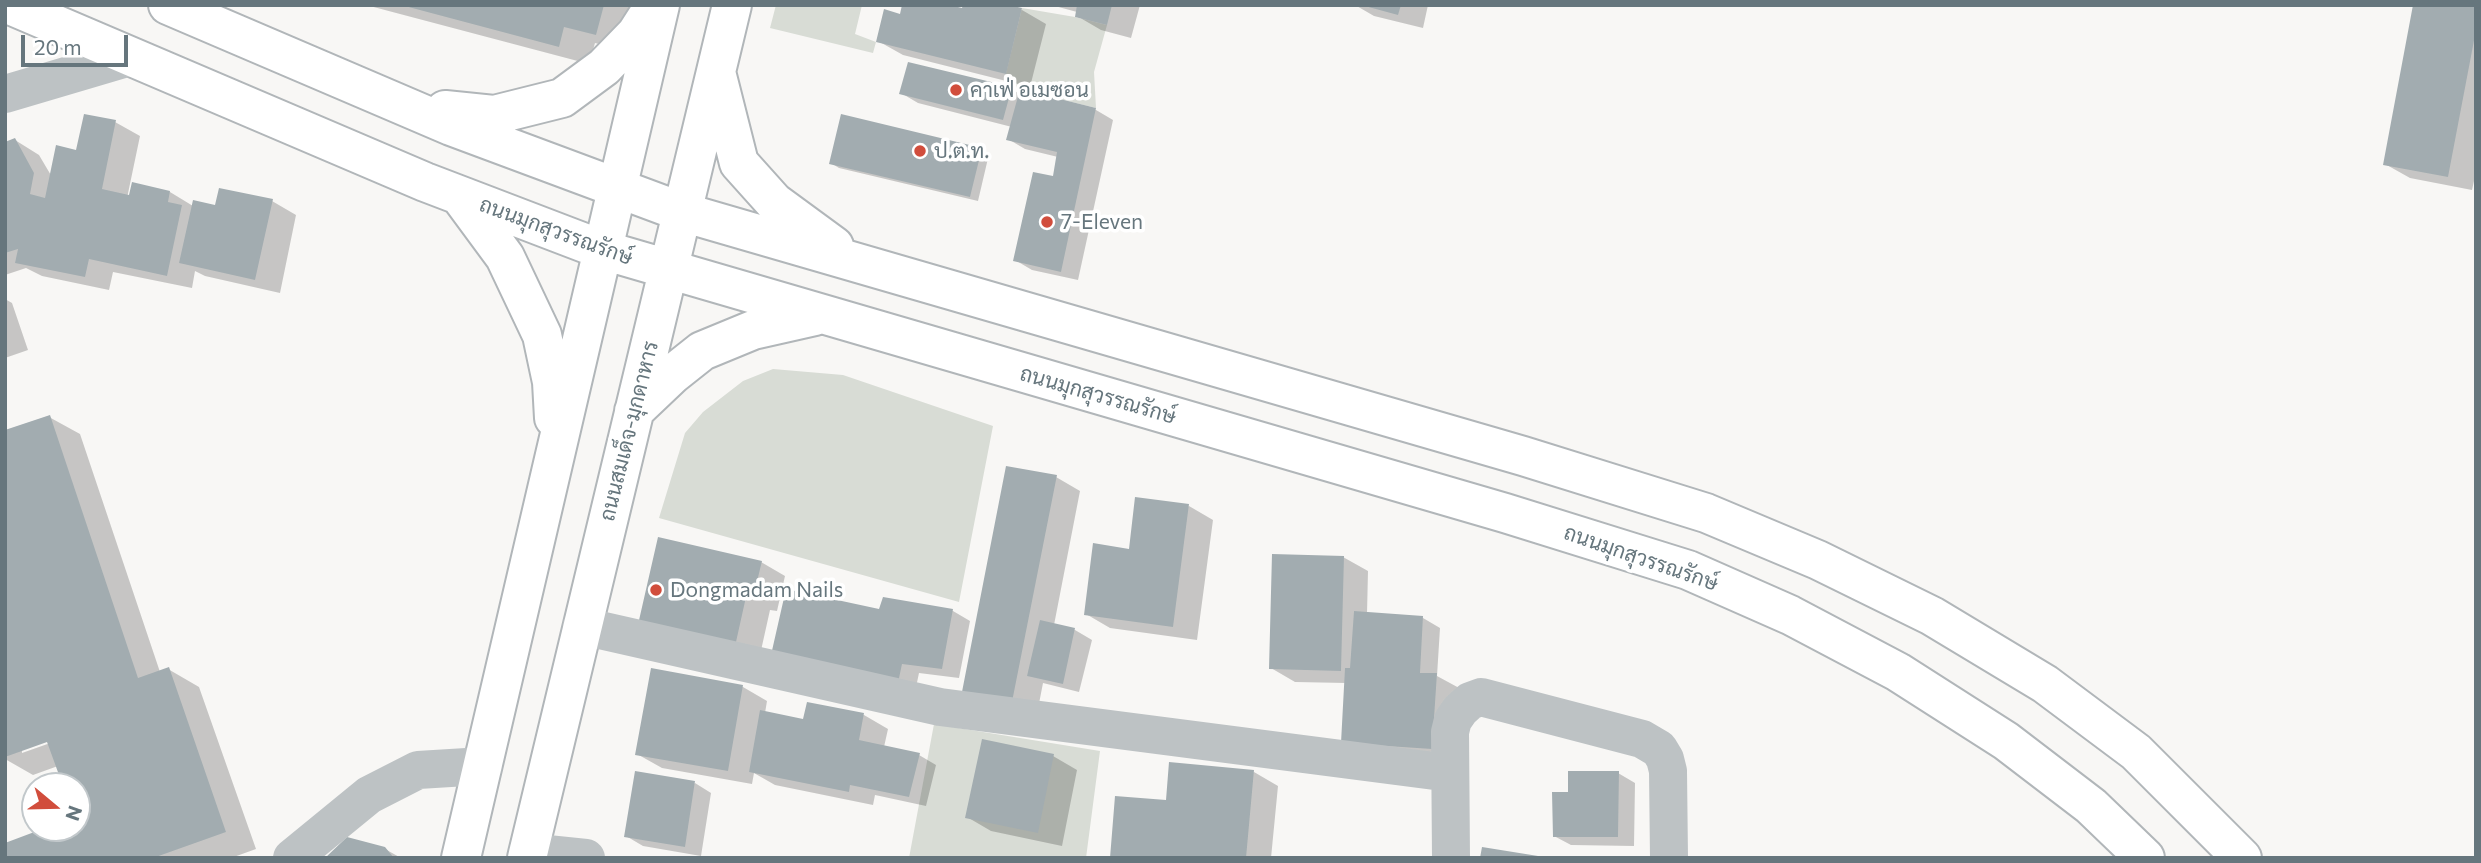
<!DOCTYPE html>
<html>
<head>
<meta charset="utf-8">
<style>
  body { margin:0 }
  #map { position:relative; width:2481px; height:863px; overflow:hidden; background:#f8f7f5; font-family:Commissioner,sans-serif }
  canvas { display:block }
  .frame { position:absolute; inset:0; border:7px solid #66767d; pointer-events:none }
  .north { position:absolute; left:21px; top:772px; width:70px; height:70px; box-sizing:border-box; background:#fff; border:2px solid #c2c8cb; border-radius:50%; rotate:109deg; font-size:19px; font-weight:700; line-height:28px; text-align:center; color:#66767d }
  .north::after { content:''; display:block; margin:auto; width:24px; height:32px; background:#d14d3c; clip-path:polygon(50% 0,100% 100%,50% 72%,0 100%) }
  .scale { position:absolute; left:21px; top:35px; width:107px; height:32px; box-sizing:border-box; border:4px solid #66767d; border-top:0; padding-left:9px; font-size:21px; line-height:24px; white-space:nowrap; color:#66767d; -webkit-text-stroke:5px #fff; paint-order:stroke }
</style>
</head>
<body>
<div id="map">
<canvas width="2481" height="863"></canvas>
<div class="frame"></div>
<div class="north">N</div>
<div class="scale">20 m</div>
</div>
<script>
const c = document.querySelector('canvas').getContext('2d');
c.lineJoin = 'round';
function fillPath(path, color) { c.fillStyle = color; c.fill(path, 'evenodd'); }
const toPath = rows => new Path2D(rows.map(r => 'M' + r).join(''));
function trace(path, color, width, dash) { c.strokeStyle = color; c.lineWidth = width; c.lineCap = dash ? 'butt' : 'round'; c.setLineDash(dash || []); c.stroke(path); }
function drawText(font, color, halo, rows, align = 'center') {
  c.font = font + ' Commissioner,Sarabun,sans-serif'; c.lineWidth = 7; c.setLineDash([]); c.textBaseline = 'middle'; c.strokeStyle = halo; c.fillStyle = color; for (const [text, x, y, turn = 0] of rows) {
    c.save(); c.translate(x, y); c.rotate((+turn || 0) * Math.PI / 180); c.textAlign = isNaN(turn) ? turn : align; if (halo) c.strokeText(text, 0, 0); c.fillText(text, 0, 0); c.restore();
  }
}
const green = toPath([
  [776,5,862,5,855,34,876,42,873,53,770,28],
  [1022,8,1075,17,1107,25,1094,72,1096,108,1003,85],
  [773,369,843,375,993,426,959,602,659,518,685,433,703,412,743,381],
  [934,724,1100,751,1086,858,909,858]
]);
const shadow = toPath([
  [366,5,639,5,627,51,595,43,589,64],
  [1002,5,1022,10,1046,24,1030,87,903,55,878,41,901,16],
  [1051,5,1140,5,1131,38,1101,30,1077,16,1077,12],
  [1355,5,1428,5,1423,28,1374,16],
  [2476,5,2476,172,2472,190,2410,178,2385,164],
  [1011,89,1020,94,1021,91,1096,110,1113,120,1078,280,1032,270,1015,260,1054,178,1058,157,1025,149,1008,139,1012,127,918,103,901,93],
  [115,122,140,136,126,203,170,192,193,206,217,207,272,201,296,215,280,293,205,276,195,271,192,288,113,272,109,290,42,276,26,268,5,275,5,143,15,140,39,155,52,177,78,152],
  [981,149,989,154,978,201,839,168,831,163],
  [5,299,12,303,28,350,5,358],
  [49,417,80,434,160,672,168,669,199,687,256,849,231,858,5,858,50,828,77,828,77,786,65,786,58,766,33,775,5,759,5,432],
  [55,738,56,741,22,753,22,749],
  [1056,477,1080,491,1054,625,1075,630,1092,640,1079,692,1043,683,1036,719,987,710],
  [1189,506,1213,520,1197,640,1110,628,1086,614,1130,551],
  [1343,557,1368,571,1367,614,1423,618,1440,628,1437,676,1461,689,1456,762,1367,756,1346,683,1295,682,1271,668],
  [761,562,785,576,777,611,770,610,758,664,663,642],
  [884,599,953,611,970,621,959,678,919,673,915,692,883,688],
  [653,670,743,687,767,701,765,713,805,721,864,715,888,729,884,747,919,755,936,765,926,806,875,795,873,805,775,785,754,773,752,784,662,768,637,754],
  [1053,756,1077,770,1062,846,991,831,967,817],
  [1254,772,1278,786,1271,858,1112,858],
  [1618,773,1635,783,1634,846,1571,845,1554,836,1570,794],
  [695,783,711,793,701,856,643,846,626,836],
  [385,849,401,858,327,858]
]);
const building = toPath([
  [401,5,604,5,596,35,564,27,559,47],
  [902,5,950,5,962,8,963,5,1009,5,1022,8,1006,74,876,42,884,9,900,14],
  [1077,5,1112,5,1107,25,1075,17],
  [1361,5,1401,5,1398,15],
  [2413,5,2476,5,2476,30,2448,177,2383,165],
  [908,62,1012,87,1003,120,899,94],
  [1020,89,1096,108,1061,272,1013,261,1033,172,1053,176,1057,152,1006,140],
  [84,114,116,120,102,189,129,195,132,182,170,191,168,202,182,205,167,276,89,259,85,277,15,263,18,249,5,253,5,142,15,138,34,173,30,194,45,198,56,145,76,150],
  [841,114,982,148,970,197,829,164],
  [219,188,273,199,255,280,179,263,193,200,215,205],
  [50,415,138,678,169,667,226,832,153,858,5,858,5,843,45,828,77,828,77,786,63,786,47,742,5,757,5,430],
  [1006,466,1057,475,1011,707,961,697],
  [1135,497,1189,504,1173,627,1084,615,1093,543,1129,549],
  [658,537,762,561,753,598,746,597,734,651,637,629],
  [1272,554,1344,556,1341,671,1269,669],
  [786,589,879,609,883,597,953,609,942,669,902,664,898,683,771,655],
  [1354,611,1423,616,1420,673,1437,673,1432,749,1341,743,1345,668,1350,668],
  [1040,620,1075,628,1063,684,1027,676],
  [651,668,743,685,728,771,635,755],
  [807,702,864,713,859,740,920,753,909,797,850,785,849,792,749,772,760,710,803,719],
  [982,739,1054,754,1038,833,965,818],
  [1169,762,1254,770,1246,858,1110,858,1115,796,1166,800],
  [635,771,695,781,685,847,624,837],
  [1568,771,1619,771,1618,837,1553,837,1552,792,1568,792],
  [347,837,385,847,394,858,325,858],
  [1482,847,1538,856,1537,858,1480,858]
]);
const minor = toPath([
  [5,94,130,57],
  [582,626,940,707,1450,773],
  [528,852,586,858],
  [292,858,369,795,418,770,483,766],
  [1451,858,1450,732,1453,720,1460,710,1470,701,1481,697,1642,739,1659,749,1665,759,1668,771,1669,858]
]);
const major = toPath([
  [10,5,425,182,603,250,1505,513,1688,570,1790,615,1898,672,2006,741,2091,806,2145,858],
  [168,5,451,126,682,212,1523,456,1706,513,1818,560,1932,616,2045,684,2136,752,2242,858],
  [717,76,739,163,774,202,834,246],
  [445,110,494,115,562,98,604,67,636,34,654,6],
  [460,196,505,257,542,335,552,382,554,418],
  [634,411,673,374,702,351,753,330,815,316],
  [461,858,660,5],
  [527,858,732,5]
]);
const markers = [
  [956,90,7,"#d14d3c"],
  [920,151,7,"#d14d3c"],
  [1047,222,7,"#d14d3c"],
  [656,590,7,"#d14d3c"]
];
const poiNames = [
  ["คาเฟ่ อเมซอน",970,90],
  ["ป.ต.ท.",934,151],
  ["7-Eleven",1061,222],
  ["Dongmadam Nails",670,590]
];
const streetNames = [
  ["ถนนมุกสุวรรณรักษ์",556,231,20],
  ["ถนนมุกสุวรรณรักษ์",1098,395,16],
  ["ถนนสมเด็จ-มุกดาหาร",629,431,-76],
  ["ถนนมุกสุวรรณรักษ์",1641,558,19]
];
fillPath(green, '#d8dcd5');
fillPath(shadow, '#0003');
fillPath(building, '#a2acb0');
trace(major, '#b1b6b9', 42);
trace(minor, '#bdc2c4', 38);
trace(major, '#fff', 38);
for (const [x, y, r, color] of markers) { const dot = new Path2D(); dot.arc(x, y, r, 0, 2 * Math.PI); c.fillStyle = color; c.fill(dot); trace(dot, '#fff', 2.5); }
drawText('21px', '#66767d', '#fff', poiNames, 'left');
drawText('21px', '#66767d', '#fff', streetNames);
</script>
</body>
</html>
